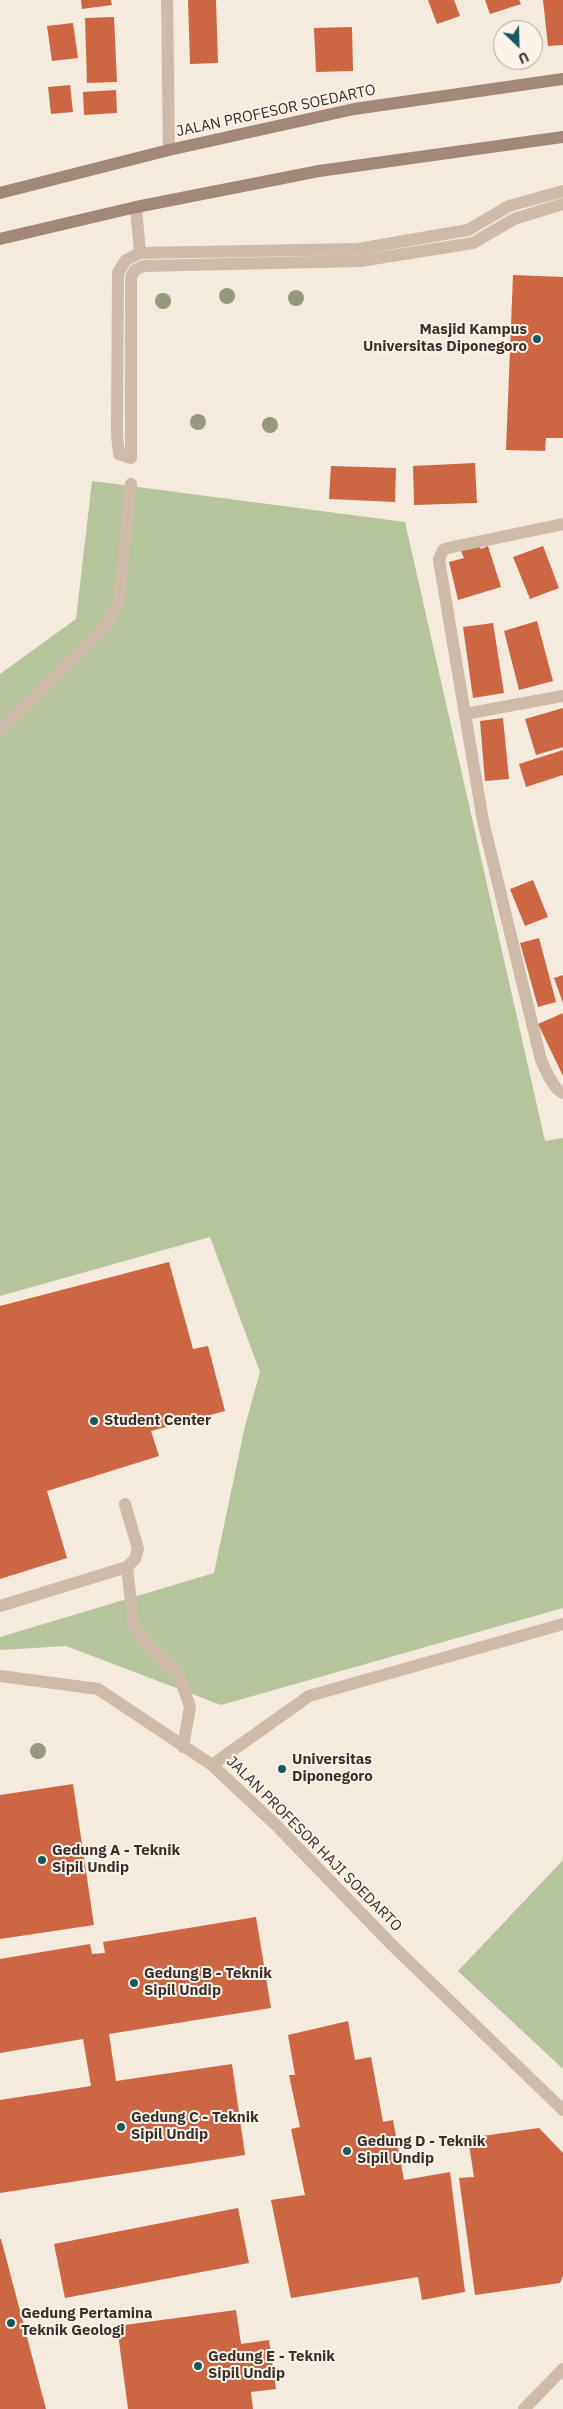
<!DOCTYPE html>
<html>
<head>
<meta charset="utf-8">
<style>
  body { margin:0 }
  #map { position:relative; width:563px; height:2409px; overflow:hidden; background:#f4eadd; font-family:"IBM Plex Sans",sans-serif }
  canvas { display:block }
  .north { position:absolute; left:493px; top:20px; width:50px; height:50px; box-sizing:border-box; background:#fbf3ea; border:1px solid #ada49d; border-radius:50%; rotate:156deg; font-size:14px; font-weight:700; line-height:20px; text-align:center; color:#392e29 }
  .north::after { content:''; display:block; margin:auto; width:18px; height:22px; background:#1b585e; clip-path:polygon(50% 0,100% 100%,50% 72%,0 100%) }
</style>
</head>
<body>
<div id="map">
<canvas width="563" height="2409"></canvas>
<div class="north">U</div>
</div>
<script>
const c = document.querySelector('canvas').getContext('2d');
c.lineJoin = 'round';
function fillPath(path, color) { c.fillStyle = color; c.fill(path, 'evenodd'); }
const toPath = rows => new Path2D(rows.map(r => 'M' + r).join(''));
function trace(path, color, width, dash) { c.strokeStyle = color; c.lineWidth = width; c.lineCap = dash ? 'butt' : 'round'; c.setLineDash(dash || []); c.stroke(path); }
function drawText(font, color, halo, rows, align = 'center') {
  c.font = font + ' "IBM Plex Sans",sans-serif'; c.lineWidth = 4; c.setLineDash([]); c.textBaseline = 'middle'; c.strokeStyle = halo; c.fillStyle = color; for (const [text, x, y, turn = 0] of rows) {
    c.save(); c.translate(x, y); c.rotate((+turn || 0) * Math.PI / 180); c.textAlign = isNaN(turn) ? turn : align; if (halo) c.strokeText(text, 0, 0); c.fillText(text, 0, 0); c.restore();
  }
}
const green = toPath([
  [92,481,405,522,545,1141,563,1138,563,1608,221,1705,66,1646,0,1650,0,1637,214,1573,245,1426,260,1372,210,1237,0,1296,0,674,76,619],
  [563,1860,563,2069,458,1971]
]);
const building = toPath([
  [81,0,111,0,112,5,82,9],
  [188,0,216,0,218,63,190,64],
  [428,0,454,0,460,16,437,24],
  [485,0,519,0,521,4,490,14],
  [543,0,563,0,563,45,548,46],
  [114,17,117,82,87,83,85,18],
  [73,23,78,58,52,61,47,26],
  [352,27,353,71,316,72,314,28],
  [70,85,73,112,51,114,48,87],
  [116,90,117,113,84,115,83,92],
  [513,275,563,277,563,438,546,438,545,451,506,450],
  [475,463,477,503,414,505,413,466],
  [331,466,396,468,395,502,329,499],
  [479,545,481,549,488,546,501,587,458,600,449,562,464,558,461,551],
  [543,546,559,588,530,599,513,557],
  [537,621,553,681,519,690,504,631],
  [493,623,504,693,473,698,463,627],
  [563,708,563,747,536,755,525,719],
  [503,718,509,779,485,781,480,721],
  [563,750,563,775,526,787,519,764],
  [533,880,548,917,525,926,510,889],
  [539,938,556,1002,538,1007,520,943],
  [563,975,563,1003,554,978],
  [563,1013,563,1076,538,1024],
  [169,1262,193,1349,208,1346,225,1411,151,1431,159,1456,47,1491,67,1558,0,1579,0,1306],
  [73,1784,94,1925,0,1939,0,1795],
  [256,1917,271,2008,109,2034,116,2081,232,2064,245,2155,0,2193,0,2100,91,2086,83,2039,0,2053,0,1959,90,1944,92,1954,105,1953,103,1942],
  [348,2021,355,2060,371,2057,383,2122,393,2120,404,2180,450,2172,465,2292,422,2300,418,2277,291,2298,271,2200,305,2195,291,2129,300,2127,289,2075,295,2075,288,2035],
  [539,2128,563,2153,563,2276,560,2283,475,2295,459,2178,474,2177,468,2138],
  [238,2208,249,2263,65,2298,54,2244],
  [0,2239,1,2239,46,2409,0,2409],
  [236,2310,241,2344,269,2340,276,2389,251,2392,253,2409,128,2409,117,2326]
]);
const lane = toPath([
  [563,191,509,206,468,230,358,249,140,253,126,260,118,273,117,435,119,454,131,458,131,277,135,270,143,266,360,261,473,243,514,219,563,204],
  [136,207,140,253],
  [0,729,105,627,119,601,131,484],
  [127,1567,134,1628,156,1653,179,1674,190,1707,183,1747],
  [0,1606,127,1567,135,1559,138,1549,125,1504],
  [0,1676,98,1689,212,1765,276,1825,392,1945,563,2110],
  [212,1765,309,1696,563,1624],
  [524,2409,563,2369]
]);
const street = toPath([
  [167,0,169,150],
  [563,524,448,548,443,550,439,560,483,821,541,1060,549,1077,557,1089,563,1093],
  [465,714,563,696]
]);
const secondary = toPath([
  [0,193,169,150,354,109,563,79],
  [0,239,136,207,319,171,563,137]
]);
const trees = [
  [227,296],
  [296,298],
  [163,301],
  [198,422],
  [270,425],
  [38,1751]
];
const markers = [
  [537,339,5,"#1b585e"],
  [94,1421,5,"#1b585e"],
  [282,1769,5,"#1b585e"],
  [42,1860,5,"#1b585e"],
  [134,1983,5,"#1b585e"],
  [121,2127,5,"#1b585e"],
  [347,2151,5,"#1b585e"],
  [11,2323,5,"#1b585e"],
  [198,2366,5,"#1b585e"]
];
const streetNames = [
  ["JALAN PROFESOR SOEDARTO",276,111,-12],
  ["JALAN PROFESOR HAJI SOEDARTO",314,1844,45]
];
const poiNames = [
  ["Masjid Kampus",527,330,"right"],
  ["Universitas Diponegoro",527,347,"right"],
  ["Student Center",104,1421],
  ["Universitas",292,1760],
  ["Diponegoro",292,1777],
  ["Gedung A - Teknik",52,1851],
  ["Sipil Undip",52,1868],
  ["Gedung B - Teknik",144,1974],
  ["Sipil Undip",144,1991],
  ["Gedung C - Teknik",131,2118],
  ["Sipil Undip",131,2135],
  ["Gedung D - Teknik",357,2142],
  ["Sipil Undip",357,2159],
  ["Gedung Pertamina",21,2314],
  ["Teknik Geologi",21,2331],
  ["Gedung E - Teknik",208,2357],
  ["Sipil Undip",208,2374]
];
fillPath(green, '#b6c49c');
fillPath(building, '#cd6642');
trace(lane, '#cdbaa8', 12);
trace(street, '#cdbaa8', 12);
trace(secondary, '#a18879', 12);
c.fillStyle = '#959a7b';
for (const [x, y] of trees) { c.beginPath(); c.arc(x, y, 8, 0, 2 * Math.PI); c.fill(); }
for (const [x, y, r, color] of markers) { const dot = new Path2D(); dot.arc(x, y, r, 0, 2 * Math.PI); c.fillStyle = color; c.fill(dot); trace(dot, '#fbf3ea', 2); }
drawText('15px', '#392e29', '#fbf3ea', streetNames);
drawText('bold 15px', '#392e29', '#fbf3ea', poiNames, 'left');
</script>
</body>
</html>
